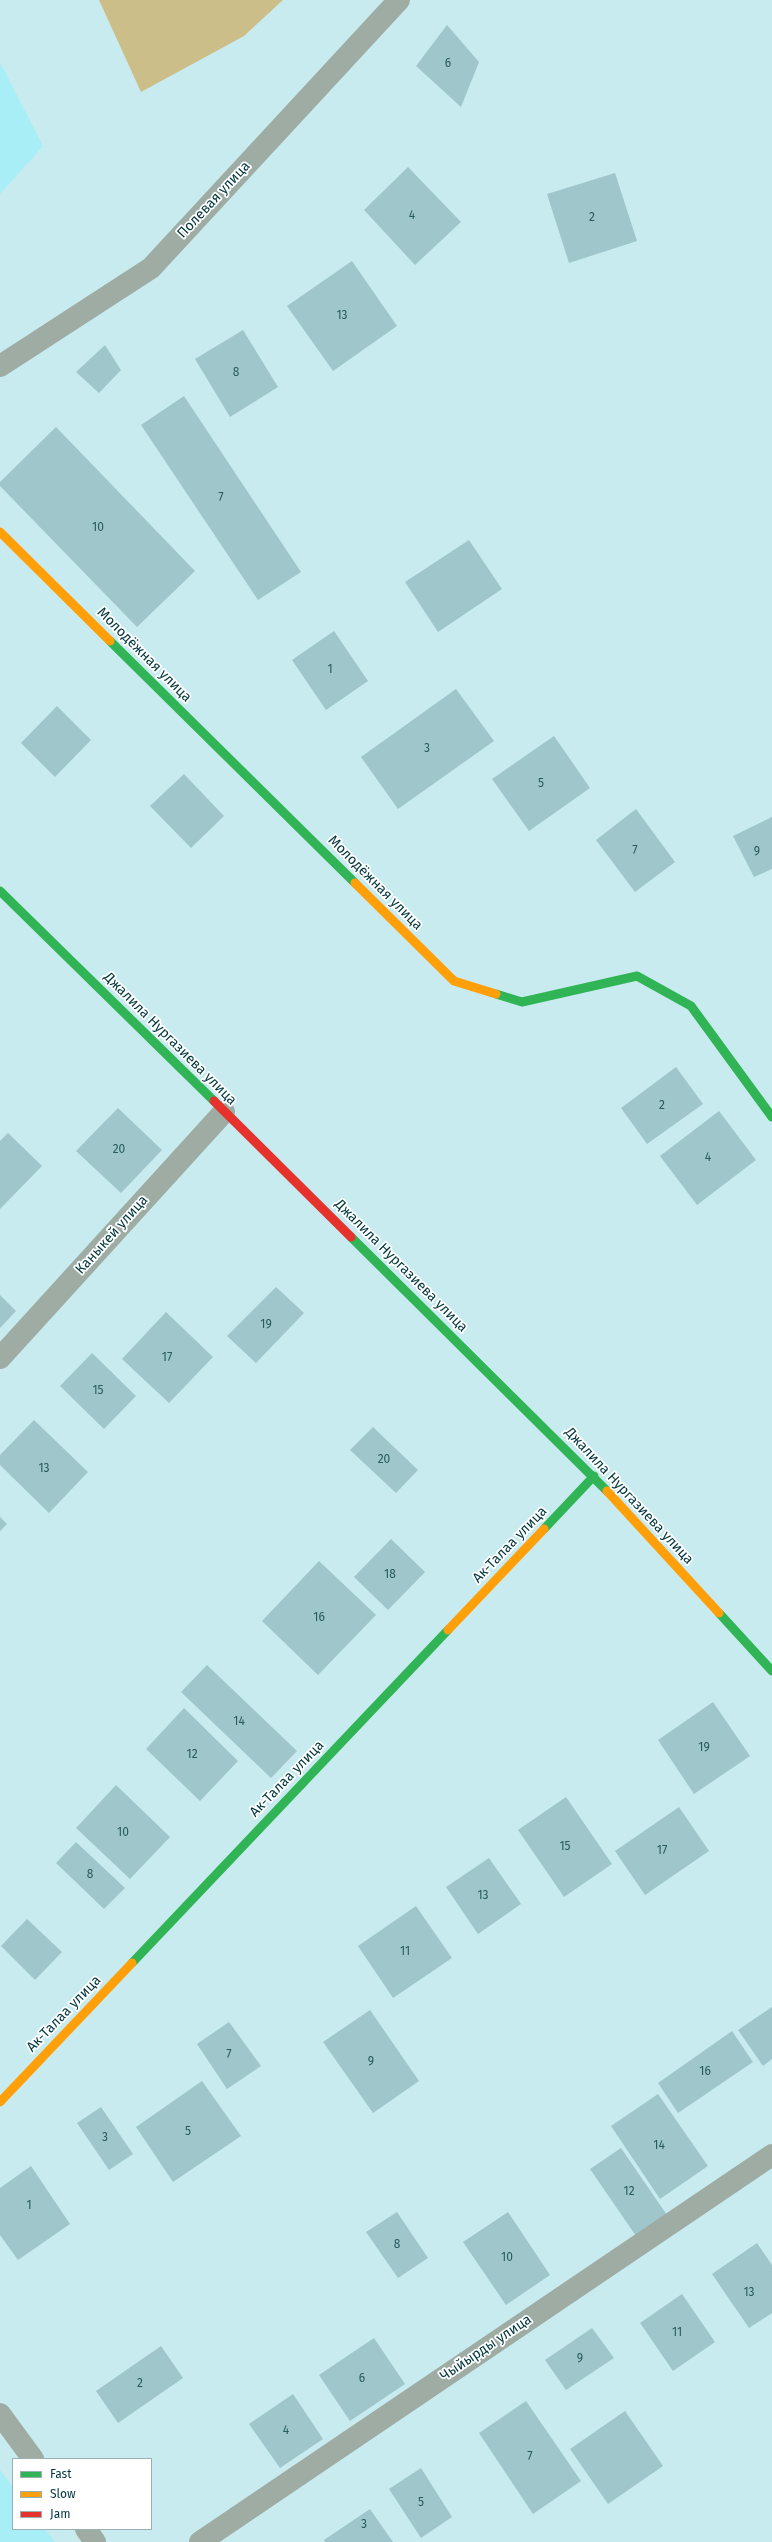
<!DOCTYPE html>
<html>
<head>
<meta charset="utf-8">
<style>
  body { margin:0 }
  #map { position:relative; width:772px; height:2542px; overflow:hidden; background:#c8ebef; font-family:"Fira Sans",sans-serif }
  canvas { display:block }
  .legend { position:absolute; left:12px; top:2458px; width:140px; height:72px; box-sizing:border-box; background:#fff; border:1px solid #99afb1; margin:0; padding:5px 7px; list-style:none; font-size:12px; color:#00363c }
  .legend li { display:flex; align-items:center; gap:8px; height:20px }
  .legend b { width:20px; border:1px solid #99afb1 }
</style>
</head>
<body>
<div id="map">
<canvas width="772" height="2542"></canvas>
<ul class="legend">
<li><b style="height:5px;background:#30b455"></b>Fast</li>
<li><b style="height:5px;background:#ff9f0a"></b>Slow</li>
<li><b style="height:5px;background:#e5322d"></b>Jam</li>
</ul>
</div>
<script>
const c = document.querySelector('canvas').getContext('2d');
c.lineJoin = 'round';
function fillPath(path, color) { c.fillStyle = color; c.fill(path, 'evenodd'); }
const toPath = rows => new Path2D(rows.map(r => 'M' + r).join(''));
function trace(path, color, width, dash) { c.strokeStyle = color; c.lineWidth = width; c.lineCap = dash ? 'butt' : 'round'; c.setLineDash(dash || []); c.stroke(path); }
function drawText(font, color, halo, rows, align = 'center') {
  c.font = font + ' "Fira Sans",sans-serif'; c.lineWidth = 3.5; c.setLineDash([]); c.textBaseline = 'middle'; c.strokeStyle = halo; c.fillStyle = color; for (const [text, x, y, turn = 0] of rows) {
    c.save(); c.translate(x, y); c.rotate((+turn || 0) * Math.PI / 180); c.textAlign = isNaN(turn) ? turn : align; if (halo) c.strokeText(text, 0, 0); c.fillText(text, 0, 0); c.restore();
  }
}
const built = toPath([
  [0,62,43,146,0,194],
  [0,2470,13,2487,13,2529,45,2529,55,2542,0,2542]
]);
const water = toPath([
  [99,0,283,0,244,36,141,92]
]);
const building = toPath([
  [447,25,479,62,461,107,416,66],
  [408,167,461,222,415,265,364,210],
  [615,173,637,241,569,263,547,194],
  [352,261,397,326,333,371,287,306],
  [243,330,278,387,230,417,195,359],
  [105,345,121,370,99,393,76,372],
  [184,396,301,572,258,600,141,425],
  [56,427,195,571,137,627,0,486,0,482],
  [469,540,502,589,438,632,405,582],
  [334,631,368,681,326,710,292,660],
  [456,689,494,741,398,809,361,757],
  [57,706,91,740,55,777,21,743],
  [554,736,590,788,529,831,492,779],
  [184,774,224,816,191,848,150,806],
  [636,809,675,862,635,892,596,840],
  [772,817,772,869,754,877,733,836],
  [676,1067,703,1104,647,1144,621,1108],
  [118,1108,162,1150,121,1193,76,1151],
  [719,1111,756,1160,697,1205,660,1156],
  [8,1133,42,1166,0,1209,0,1141],
  [276,1287,304,1313,256,1363,227,1336],
  [0,1295,16,1311,0,1328],
  [166,1312,213,1357,169,1403,122,1359],
  [92,1353,136,1396,104,1429,60,1386],
  [34,1420,88,1472,49,1513,0,1465,0,1455],
  [373,1427,418,1470,396,1493,350,1450],
  [0,1517,7,1524,0,1531],
  [391,1539,425,1572,388,1610,354,1577],
  [319,1561,376,1615,318,1675,262,1621],
  [207,1665,297,1751,271,1778,181,1692],
  [713,1702,750,1756,694,1794,658,1740],
  [184,1708,238,1761,200,1801,146,1749],
  [116,1785,170,1837,130,1879,76,1828],
  [566,1797,612,1864,564,1897,518,1830],
  [679,1807,709,1851,645,1895,615,1851],
  [76,1842,125,1888,104,1909,56,1863],
  [489,1858,521,1904,478,1934,446,1887],
  [416,1906,452,1958,393,1998,358,1946],
  [27,1919,62,1952,35,1980,1,1946],
  [772,2007,772,2059,763,2066,738,2030],
  [370,2010,419,2081,373,2113,323,2042],
  [229,2022,261,2066,227,2089,197,2044],
  [732,2031,753,2062,678,2113,658,2083],
  [202,2081,241,2136,173,2182,136,2127],
  [658,2094,708,2166,660,2199,611,2126],
  [101,2107,133,2154,109,2170,77,2123],
  [621,2148,667,2215,636,2236,590,2169],
  [31,2166,70,2224,18,2260,0,2235,0,2188],
  [397,2212,428,2258,398,2278,366,2232],
  [508,2212,550,2275,506,2305,463,2242],
  [757,2243,772,2265,772,2313,749,2328,712,2274],
  [682,2294,715,2342,673,2371,640,2323],
  [592,2328,614,2358,566,2390,545,2360],
  [374,2338,405,2384,350,2421,319,2375],
  [161,2346,183,2378,118,2423,96,2391],
  [293,2394,323,2439,280,2468,249,2424],
  [526,2401,581,2481,533,2514,479,2433],
  [625,2411,663,2466,608,2504,570,2449],
  [421,2468,452,2517,421,2538,389,2489],
  [370,2509,393,2542,325,2542,324,2540]
]);
const street = toPath([
  [0,366,151,268,399,0],
  [0,1358,224,1112],
  [0,2414,33,2459],
  [86,2529,95,2542],
  [200,2542,772,2155]
]);
const fast = toPath([
  [110,641,355,883],
  [0,891,214,1101],
  [496,994,522,1002,637,976,691,1006,772,1117],
  [351,1237,607,1491],
  [544,1529,594,1476],
  [719,1613,772,1671],
  [132,1963,448,1630]
]);
const slow = toPath([
  [0,532,110,641],
  [355,883,454,981,496,994],
  [607,1491,719,1613],
  [448,1630,544,1529],
  [0,2102,132,1963]
]);
const jam = toPath([
  [214,1101,351,1237]
]);
const numberNames = [
  ["6",448,64],
  ["4",412,216],
  ["2",592,218],
  ["13",342,316],
  ["8",236,373],
  ["7",221,498],
  ["10",98,528],
  ["1",330,670],
  ["3",427,749],
  ["5",541,784],
  ["7",635,851],
  ["9",757,852],
  ["2",662,1106],
  ["20",119,1150],
  ["4",708,1158],
  ["19",266,1325],
  ["17",167,1358],
  ["15",98,1391],
  ["20",384,1460],
  ["13",44,1469],
  ["18",390,1575],
  ["16",319,1618],
  ["14",239,1722],
  ["19",704,1748],
  ["12",192,1755],
  ["10",123,1833],
  ["15",565,1847],
  ["17",662,1851],
  ["8",90,1875],
  ["13",483,1896],
  ["11",405,1952],
  ["7",229,2055],
  ["9",371,2062],
  ["16",705,2072],
  ["5",188,2132],
  ["3",105,2138],
  ["14",659,2146],
  ["12",629,2192],
  ["1",29,2206],
  ["8",397,2245],
  ["10",507,2258],
  ["13",749,2293],
  ["11",677,2333],
  ["9",580,2359],
  ["6",362,2379],
  ["2",140,2384],
  ["4",286,2431],
  ["7",530,2457],
  ["5",421,2503],
  ["3",364,2525]
];
const streetNames = [
  ["Полевая улица",214,200,-47],
  ["Молодёжная улица",144,655,45],
  ["Молодёжная улица",375,883,45],
  ["Джалила Нургазиева улица",170,1039,45],
  ["Каныкей улица",112,1235,-48],
  ["Джалила Нургазиева улица",401,1266,45],
  ["Джалила Нургазиева улица",629,1496,47],
  ["Ак-Талаа улица",510,1545,-46],
  ["Ак-Талаа улица",287,1779,-46],
  ["Ак-Талаа улица",64,2014,-46],
  ["Чыйырды улица",486,2348,-34]
];
fillPath(built, '#a8eef6');
fillPath(water, '#ccbe89');
fillPath(building, '#9fc6ca');
trace(street, '#9eaca4', 22);
trace(fast, '#30b455', 9);
trace(slow, '#ff9f0a', 9);
trace(jam, '#e5322d', 9);
drawText('12px', '#285a60', null, numberNames);
drawText('14px', '#00363c', '#fff', streetNames);
</script>
</body>
</html>
